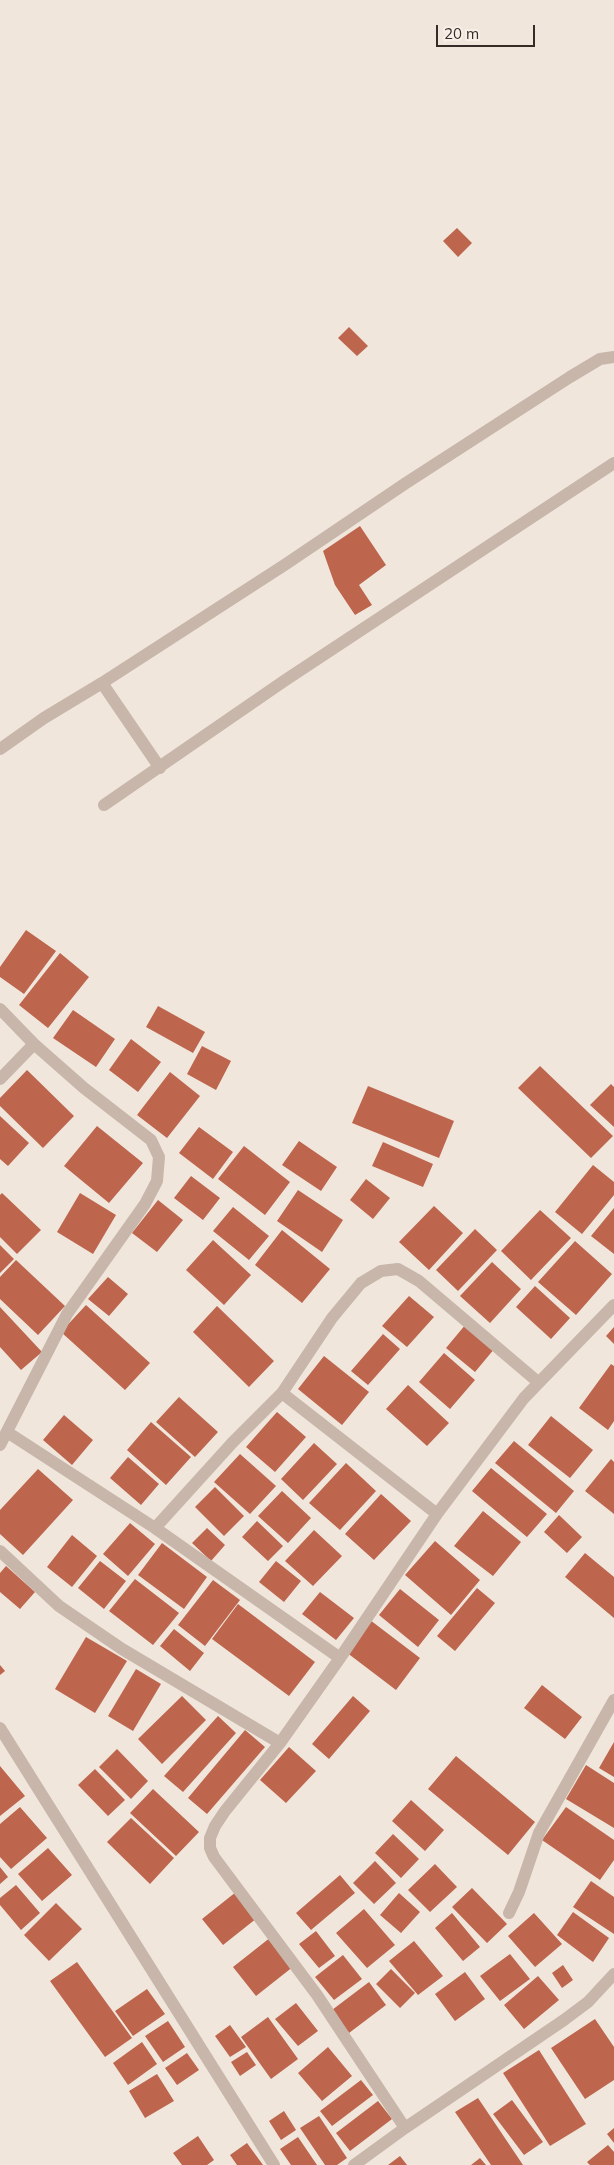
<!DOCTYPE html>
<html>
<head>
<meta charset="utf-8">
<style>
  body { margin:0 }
  #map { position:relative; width:614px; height:2165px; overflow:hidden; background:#f0e6dc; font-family:Mulish,sans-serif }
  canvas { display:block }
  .scale { position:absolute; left:436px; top:25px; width:99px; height:22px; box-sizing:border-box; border:2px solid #352c28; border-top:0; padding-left:6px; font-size:15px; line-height:18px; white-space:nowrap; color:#352c28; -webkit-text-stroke:4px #f8f0e8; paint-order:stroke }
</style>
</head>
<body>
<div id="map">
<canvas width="614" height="2165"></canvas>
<div class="scale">20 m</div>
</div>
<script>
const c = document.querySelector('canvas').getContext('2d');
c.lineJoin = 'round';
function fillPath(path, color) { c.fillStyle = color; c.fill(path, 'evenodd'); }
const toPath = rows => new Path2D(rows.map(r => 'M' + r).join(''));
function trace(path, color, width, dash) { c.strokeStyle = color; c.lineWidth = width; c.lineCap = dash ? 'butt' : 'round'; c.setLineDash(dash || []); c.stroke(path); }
const building = toPath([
  [457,228,472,243,458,257,443,241],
  [349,327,368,346,357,356,338,338],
  [360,526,386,565,359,585,372,605,355,615,335,585,323,551],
  [26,930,56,951,24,994,0,977,0,967],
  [60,953,89,977,48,1028,19,1005],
  [158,1006,205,1032,193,1053,146,1027],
  [73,1010,115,1039,96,1067,53,1038],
  [131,1039,161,1062,138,1092,109,1070],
  [202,1046,231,1061,216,1090,187,1074],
  [540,1066,613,1136,591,1158,518,1088],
  [27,1070,74,1116,43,1148,0,1106,0,1098],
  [170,1072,200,1096,167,1138,137,1115],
  [611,1084,614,1087,614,1127,590,1105],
  [368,1086,454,1121,439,1158,352,1123],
  [0,1116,29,1143,8,1166,0,1159],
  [97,1126,143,1163,109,1203,64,1166],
  [199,1127,233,1152,213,1179,179,1153],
  [299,1141,337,1167,321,1191,282,1165],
  [383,1142,433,1164,423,1187,372,1166],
  [244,1146,290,1182,265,1215,218,1179],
  [593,1165,614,1182,614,1195,582,1234,555,1212],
  [191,1176,220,1198,203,1220,174,1198],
  [366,1179,390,1198,373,1219,350,1200],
  [298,1190,343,1220,322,1252,277,1221],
  [2,1193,41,1230,17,1254,0,1237,0,1195],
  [80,1193,116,1215,93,1254,57,1232],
  [158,1200,183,1220,157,1252,132,1233],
  [434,1206,463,1233,429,1270,399,1242],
  [233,1207,269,1236,249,1260,213,1231],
  [614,1208,614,1254,591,1236],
  [540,1210,571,1238,531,1280,501,1251],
  [475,1229,497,1250,458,1291,436,1270],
  [282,1230,330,1269,302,1303,255,1265],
  [213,1240,251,1275,224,1305,186,1270],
  [575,1241,612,1274,576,1315,538,1282],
  [0,1245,14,1259,0,1273],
  [16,1260,65,1306,38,1335,0,1299,0,1277],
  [492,1262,521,1289,490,1323,460,1296],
  [108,1277,128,1294,109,1316,88,1299],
  [535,1286,570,1318,551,1339,516,1307],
  [409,1296,434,1317,407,1347,382,1326],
  [86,1305,150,1363,125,1390,61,1332],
  [217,1306,274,1361,249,1387,193,1332],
  [0,1307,42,1352,21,1370,0,1347],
  [466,1324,495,1348,475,1372,446,1348],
  [614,1327,614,1344,606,1336],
  [383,1334,400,1349,368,1385,351,1371],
  [444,1353,475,1380,450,1409,419,1382],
  [324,1356,369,1392,342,1425,298,1389],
  [611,1364,614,1366,614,1421,608,1430,579,1408],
  [408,1385,449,1423,427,1446,386,1409],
  [179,1397,218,1432,195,1457,156,1422],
  [277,1412,306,1437,275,1472,246,1447],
  [64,1415,93,1440,72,1465,43,1440],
  [551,1416,593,1450,570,1478,528,1445],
  [151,1422,191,1457,166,1485,127,1450],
  [514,1441,574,1491,556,1513,495,1463],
  [314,1443,337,1464,303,1500,281,1479],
  [240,1454,276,1486,250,1514,214,1482],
  [128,1457,159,1484,141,1505,110,1478],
  [611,1459,614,1462,614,1514,585,1491],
  [346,1463,376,1491,340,1530,309,1503],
  [491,1468,547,1514,527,1537,472,1491],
  [38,1469,73,1500,23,1555,0,1534,0,1510],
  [215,1487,244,1516,224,1536,195,1507],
  [282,1491,311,1518,288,1543,258,1516],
  [381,1494,411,1521,374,1560,345,1534],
  [483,1511,521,1542,493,1576,454,1546],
  [559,1515,582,1537,567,1553,544,1532],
  [257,1521,283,1546,268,1561,242,1537],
  [130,1523,155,1544,128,1576,103,1554],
  [207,1528,225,1545,211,1561,192,1543],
  [314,1530,342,1556,313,1586,285,1561],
  [72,1535,97,1556,72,1587,47,1567],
  [435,1541,480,1580,451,1615,405,1575],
  [162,1543,207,1577,184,1609,138,1575],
  [585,1553,614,1577,614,1618,565,1577],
  [100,1561,126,1581,104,1609,78,1588],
  [276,1561,301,1581,284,1602,259,1582],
  [6,1566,35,1592,20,1609,0,1592,0,1573],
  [135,1579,179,1613,153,1645,109,1611],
  [213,1580,240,1600,205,1646,178,1625],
  [477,1588,495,1603,455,1651,437,1636],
  [400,1589,439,1620,418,1647,379,1615],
  [320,1592,354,1618,336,1640,302,1614],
  [238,1604,315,1662,289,1696,212,1639],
  [370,1620,420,1658,396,1690,346,1652],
  [174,1629,204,1653,190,1671,160,1646],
  [86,1637,127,1661,95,1713,55,1689],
  [0,1665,5,1671,0,1675],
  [136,1669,161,1684,133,1731,108,1716],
  [542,1685,582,1717,565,1739,524,1708],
  [182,1696,206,1720,162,1764,138,1739],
  [353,1696,370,1711,329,1759,312,1744],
  [218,1716,236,1733,183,1792,164,1776],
  [245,1730,265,1747,207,1814,188,1798],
  [614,1742,614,1777,599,1768],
  [289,1747,316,1771,286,1803,260,1780],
  [117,1749,148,1781,131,1799,99,1767],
  [456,1756,535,1822,508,1855,428,1789],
  [586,1765,614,1783,614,1828,566,1799],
  [0,1766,25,1796,0,1816],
  [95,1769,125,1800,108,1816,78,1785],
  [153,1789,199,1832,176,1856,130,1813],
  [411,1800,444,1830,425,1851,392,1821],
  [20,1807,47,1838,11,1869,0,1857,0,1824],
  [566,1807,614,1840,614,1860,600,1880,542,1840],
  [131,1818,174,1858,150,1884,107,1842],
  [393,1834,419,1859,401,1878,375,1853],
  [48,1848,72,1875,42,1901,18,1874],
  [375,1861,396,1883,374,1904,353,1883],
  [435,1864,457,1887,430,1912,408,1890],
  [0,1867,8,1877,0,1884],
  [340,1875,355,1893,311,1930,296,1913],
  [591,1881,614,1897,614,1934,573,1907],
  [16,1885,40,1913,21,1930,0,1905,0,1898],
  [472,1888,507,1924,487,1943,452,1907],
  [236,1892,257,1918,223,1945,202,1919],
  [399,1893,420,1912,401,1933,380,1915],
  [56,1903,82,1929,49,1961,24,1935],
  [364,1909,395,1945,367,1968,336,1933],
  [573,1912,609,1938,593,1962,557,1935],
  [452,1913,480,1947,463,1961,435,1928],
  [534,1913,562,1944,535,1967,508,1936],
  [316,1931,335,1956,319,1968,299,1944],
  [271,1937,294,1966,256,1996,233,1967],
  [414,1941,443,1976,418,1995,389,1961],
  [510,1954,530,1979,500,2001,480,1976],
  [343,1955,362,1979,334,2000,315,1977],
  [77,1962,132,2038,105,2057,50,1981],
  [563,1965,573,1980,562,1988,552,1973],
  [391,1969,415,1993,400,2008,376,1984],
  [465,1972,485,1999,455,2021,435,1994],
  [538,1976,559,2000,524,2029,504,2005],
  [369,1982,386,2005,349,2033,332,2010],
  [147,1989,165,2014,133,2036,115,2011],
  [296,2003,318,2031,298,2046,275,2019],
  [268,2017,298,2059,271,2079,241,2037],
  [595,2019,614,2047,614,2080,585,2099,551,2048],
  [168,2021,185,2047,163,2062,145,2036],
  [230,2025,246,2047,230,2057,215,2036],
  [142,2042,157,2064,128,2085,113,2063],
  [328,2047,352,2076,322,2101,298,2073],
  [539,2050,586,2124,550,2146,503,2073],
  [247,2052,256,2065,240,2076,231,2062],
  [187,2053,199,2070,177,2085,165,2068],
  [157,2074,174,2101,145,2118,129,2091],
  [361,2080,373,2095,332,2126,320,2111],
  [478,2098,523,2165,491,2165,455,2112],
  [512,2100,543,2142,524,2155,493,2114],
  [378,2101,392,2119,350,2151,336,2133],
  [284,2111,296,2130,281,2140,269,2121],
  [319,2116,347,2158,337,2165,325,2165,300,2128],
  [614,2128,614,2143,607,2134],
  [198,2136,214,2160,207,2165,182,2165,173,2153],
  [298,2137,317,2165,291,2165,280,2149],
  [247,2143,263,2165,237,2165,230,2155],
  [608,2145,614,2152,614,2165,590,2165,587,2162],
  [400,2156,407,2165,388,2165],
  [480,2158,486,2165,471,2165]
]);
const service = toPath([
  [102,683,160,768],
  [0,749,44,718,102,683,286,564,406,483,570,377,600,359,614,357],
  [104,805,284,681,614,463]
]);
const minor = toPath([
  [0,1009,34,1044,84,1088,151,1140,159,1157,157,1181,145,1204,67,1314,0,1445],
  [0,1079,34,1044],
  [282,1393,437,1514],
  [7,1432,155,1528,340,1658],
  [155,1528,233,1442,282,1393,332,1318,361,1283,381,1271,398,1269,419,1281,538,1382],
  [0,1551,59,1606,122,1649,280,1743],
  [0,1728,274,2165],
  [509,1913,519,1892,539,1833,614,1700],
  [405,2128,317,1995,214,1857,210,1848,210,1838,215,1826,225,1811,280,1743,340,1658,437,1514,524,1398,614,1305],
  [354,2165,405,2128,564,2020,588,2002,614,1974]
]);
fillPath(building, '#bd654d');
trace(service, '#c7b6a9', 12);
trace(minor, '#c7b6a9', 12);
</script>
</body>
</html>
